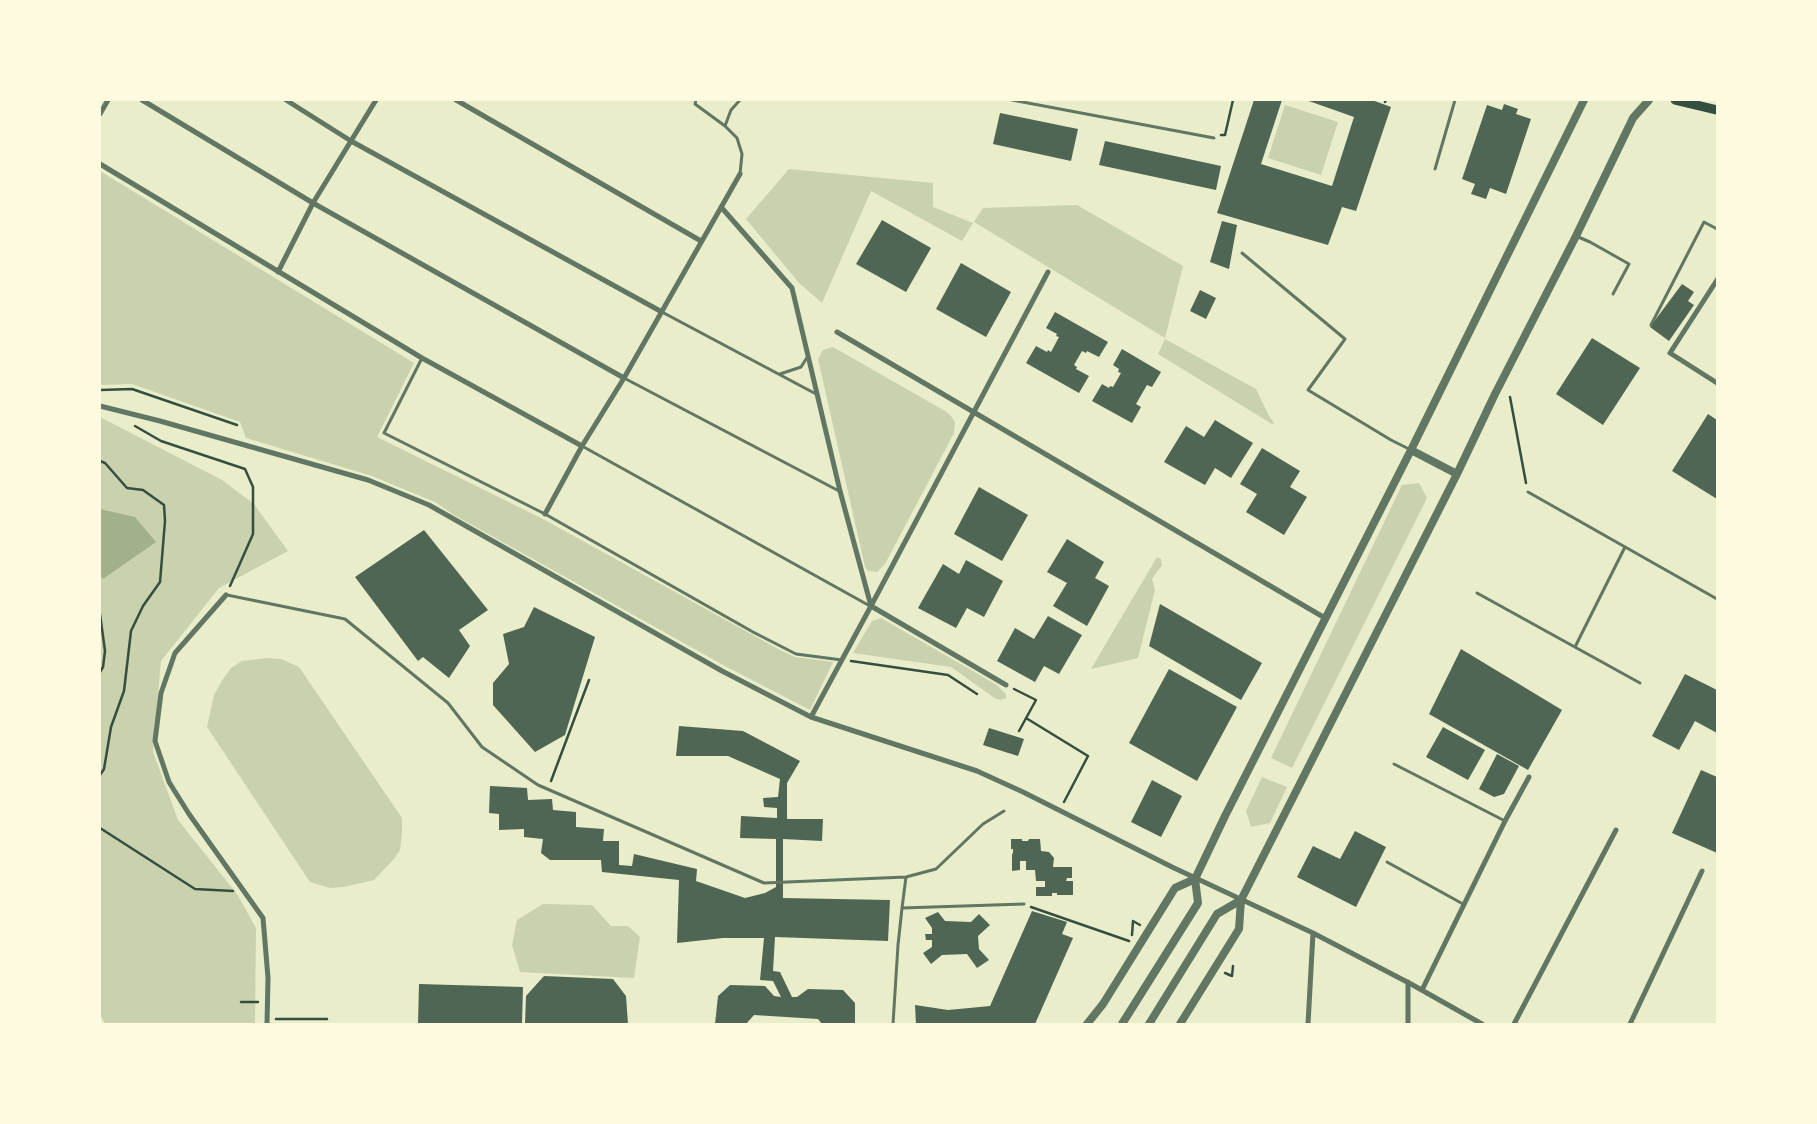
<!DOCTYPE html>
<html>
<head>
<meta charset="utf-8">
<style>
  body { margin:0 }
  #map { position:relative; width:1817px; height:1124px; overflow:hidden; background:#e9edc9; font-family:"Varela Round",sans-serif }
  canvas { display:block }
  .frame { position:absolute; inset:0; border:101px solid #fefae0; pointer-events:none }
</style>
</head>
<body>
<div id="map">
<canvas width="1817" height="1124"></canvas>
<div class="frame"></div>
</div>
<script>
const c = document.querySelector('canvas').getContext('2d');
c.lineJoin = 'round';
function fillPath(path, color) { c.fillStyle = color; c.fill(path, 'evenodd'); }
const toPath = rows => new Path2D(rows.map(r => 'M' + r).join(''));
function trace(path, color, width, dash) { c.strokeStyle = color; c.lineWidth = width; c.lineCap = dash ? 'butt' : 'round'; c.setLineDash(dash || []); c.stroke(path); }
const green = toPath([
  [1285,105,1338,122,1321,175,1268,158],
  [789,169,933,183,933,207,973,223,962,241,871,191,822,303,799,283,746,219],
  [100,171,414,363,377,437,543,519,780,650,795,657,833,662,810,710,725,666,454,515,435,502,372,476,246,438,240,422,132,384,100,385],
  [1077,205,1183,266,1165,338,974,222,983,208],
  [1165,339,1256,389,1269,416,1274,423,1272,424,1158,354],
  [833,347,945,411,951,416,955,422,954,433,885,564,877,572,868,571,865,567,818,359,823,350],
  [100,417,222,480,254,504,288,551,219,588,161,661,153,752,178,820,237,894,256,928,255,1024,105,1024,100,1014],
  [1419,483,1427,498,1292,768,1271,758,1402,485],
  [1157,557,1161,559,1162,565,1152,579,1155,590,1138,658,1091,669],
  [881,618,997,685,1006,694,1006,698,1001,700,996,699,951,667,853,653,872,621],
  [267,658,281,659,299,667,402,818,402,834,400,850,394,859,374,880,344,887,330,888,310,882,207,727,214,695,223,679,231,668,242,661],
  [1262,777,1287,787,1270,823,1251,827,1246,811],
  [543,904,592,905,611,926,628,926,640,937,634,978,520,972,512,945,517,920]
]);
const water = toPath([
  [100,509,135,517,156,542,103,579,100,575]
]);
const building = toPath([
  [1254,100,1282,100,1261,164,1332,186,1354,117,1306,100,1372,100,1391,107,1356,211,1342,207,1328,245,1217,213],
  [1504,104,1518,109,1516,114,1531,119,1506,194,1490,188,1486,199,1471,194,1475,184,1462,179,1487,105,1502,110],
  [1000,113,1078,129,1071,161,993,144],
  [1105,141,1221,166,1216,190,1099,165],
  [882,220,931,248,906,292,856,264],
  [1222,221,1237,225,1229,269,1210,262],
  [961,263,1011,292,986,337,936,309],
  [1682,284,1694,292,1688,301,1694,305,1669,341,1650,327],
  [1200,290,1216,298,1206,319,1190,311],
  [1055,312,1108,342,1099,357,1087,351,1086,353,1082,351,1074,365,1077,367,1076,369,1089,376,1079,393,1026,363,1036,346,1047,352,1048,350,1051,352,1059,337,1056,336,1057,334,1046,328],
  [1592,338,1640,368,1603,425,1556,394],
  [1122,349,1161,372,1152,387,1147,385,1136,404,1141,407,1132,423,1092,401,1102,384,1109,388,1110,386,1113,387,1121,373,1118,372,1119,369,1113,365],
  [1708,414,1717,420,1717,499,1672,471],
  [1215,420,1253,443,1231,478,1215,468,1205,485,1164,462,1186,426,1204,437],
  [1262,448,1300,471,1290,487,1307,497,1284,535,1246,512,1257,494,1240,484],
  [979,487,1028,515,1002,561,954,534],
  [424,530,488,610,459,630,470,646,449,678,423,657,418,661,355,577],
  [1067,539,1104,562,1095,578,1109,586,1087,626,1053,606,1067,583,1047,572],
  [966,560,1003,581,984,617,967,608,956,628,918,608,943,564,959,574],
  [1160,604,1262,663,1241,700,1149,646],
  [534,607,595,637,565,735,535,752,493,705,493,683,509,664,503,634,524,627],
  [1048,616,1082,635,1059,674,1044,666,1035,682,997,661,1015,628,1034,639],
  [1461,649,1562,710,1528,770,1429,714],
  [1169,669,1237,707,1197,781,1129,743],
  [1685,674,1717,690,1717,733,1695,721,1679,750,1652,736],
  [679,726,743,731,800,761,787,783,787,819,823,819,822,841,783,839,783,898,890,900,888,941,775,937,773,971,780,972,792,997,797,997,808,989,843,990,855,1003,855,1024,822,1024,818,1019,754,1015,746,1024,715,1024,718,996,730,985,765,986,774,996,781,997,773,981,760,980,764,938,723,938,677,943,679,880,602,872,601,860,550,860,541,853,543,839,524,837,524,829,499,830,499,814,489,813,490,786,527,788,528,800,552,799,553,810,576,812,576,827,604,829,603,841,619,841,619,865,632,866,634,854,697,869,696,881,745,898,765,893,776,887,776,839,740,838,741,816,777,818,777,808,764,807,763,798,778,797,780,779,728,756,676,756],
  [1443,727,1485,750,1468,780,1426,757],
  [989,728,1024,739,1018,756,983,745],
  [1497,754,1519,766,1504,794,1494,797,1479,789],
  [1701,770,1717,777,1717,853,1672,833],
  [1152,780,1182,796,1161,837,1131,822],
  [1355,831,1386,847,1356,907,1297,877,1313,846,1340,859],
  [1011,839,1022,839,1022,841,1028,841,1029,839,1040,839,1041,851,1049,852,1054,858,1053,867,1072,867,1072,878,1067,878,1066,881,1073,881,1073,895,1057,895,1057,893,1052,893,1052,896,1036,896,1036,887,1045,887,1045,881,1036,881,1035,870,1026,870,1026,861,1020,861,1020,870,1012,871,1012,854,1013,853,1013,849,1011,849],
  [1032,911,1067,922,1062,934,1073,938,1035,1024,916,1024,915,1005,948,1010,990,1006],
  [938,912,945,921,971,922,979,914,990,925,978,936,979,949,989,960,977,968,967,954,942,955,931,964,923,953,932,947,932,940,926,940,925,934,932,934,932,928,925,918],
  [544,976,613,979,626,996,628,1024,525,1024,526,996],
  [419,984,523,987,522,1024,418,1024]
]);
const path = toPath([
  [1385,102,1386,100],
  [1221,135,1225,135,1233,100],
  [100,390,132,389,237,425],
  [1510,397,1526,483],
  [135,426,161,441,245,469,253,487,253,534,230,586],
  [100,461,105,463,127,488,143,490,164,505,165,521,160,582,143,606,131,631,124,691,111,727,104,769,100,775],
  [100,614,105,651,103,667,100,672],
  [851,661,948,675,977,694],
  [1014,689,1036,700,1019,731],
  [1026,718,1088,756,1064,802],
  [551,781,589,680],
  [100,828,195,889,233,891],
  [1031,907,1129,941],
  [1132,935,1133,921,1140,925],
  [1225,973,1232,976,1233,966],
  [241,1002,258,1002],
  [276,1019,327,1019]
]);
const service = toPath([
  [696,100,695,104,725,126],
  [1012,100,1214,138],
  [1435,169,1455,100],
  [740,174,742,154,737,138,725,126,731,110,740,100],
  [1576,236,1590,242,1629,264,1613,294],
  [1242,253,1345,339,1308,390,1391,440,1411,450],
  [662,312,816,394],
  [1651,325,1704,222,1717,229],
  [422,358,384,433,545,514,753,632,796,654,842,660],
  [780,374,801,367,808,356],
  [624,378,839,491],
  [582,446,870,606],
  [1528,492,1717,599],
  [1477,593,1640,683],
  [227,595,345,619,448,703,482,747,538,785,764,883,906,877,936,869,983,824,1004,811],
  [1575,647,1625,547],
  [1394,764,1505,821],
  [1387,862,1463,904],
  [902,908,906,877],
  [893,1024,898,945,902,908,1024,904]
]);
const minor = toPath([
  [142,100,313,203,624,378],
  [286,100,351,141,662,312],
  [456,100,701,241],
  [100,114,108,100],
  [100,164,422,358,582,446],
  [721,207,792,288,840,491,871,606,811,717],
  [278,272,313,203,376,100],
  [1717,280,1670,353,1717,383],
  [837,332,1325,618],
  [100,406,160,421,368,480,429,505,722,671,811,717,977,771,1023,792,1172,867,1313,933,1411,984,1482,1024],
  [545,514,582,446,624,378,740,174],
  [226,595,175,653,161,693,155,741,169,782,189,814,263,918,268,978,267,1024],
  [1006,685,871,606,1048,272],
  [1422,990,1505,821,1529,777],
  [1308,1024,1313,933],
  [1408,1024,1408,982],
  [1514,1024,1616,830],
  [1630,1024,1702,871]
]);
const tertiary = toPath([
  [1411,450,1457,474],
  [1087,1024,1103,1004,1175,888,1195,879],
  [1122,1024,1198,903,1195,879,1225,816,1411,450,1584,100],
  [1149,1024,1217,914,1241,900],
  [1180,1024,1239,929,1241,900,1457,474,1495,394,1576,236,1633,118,1649,100]
]);
const secondary = toPath([
  [1675,100,1717,110]
]);
fillPath(green, '#cad2ad');
fillPath(water, '#a3b18a');
fillPath(building, '#4f6655');
trace(path, '#344e41', 2.5);
trace(service, '#617663', 3);
trace(minor, '#617663', 5);
trace(tertiary, '#617663', 8);
trace(secondary, '#344e41', 9);
</script>
</body>
</html>
